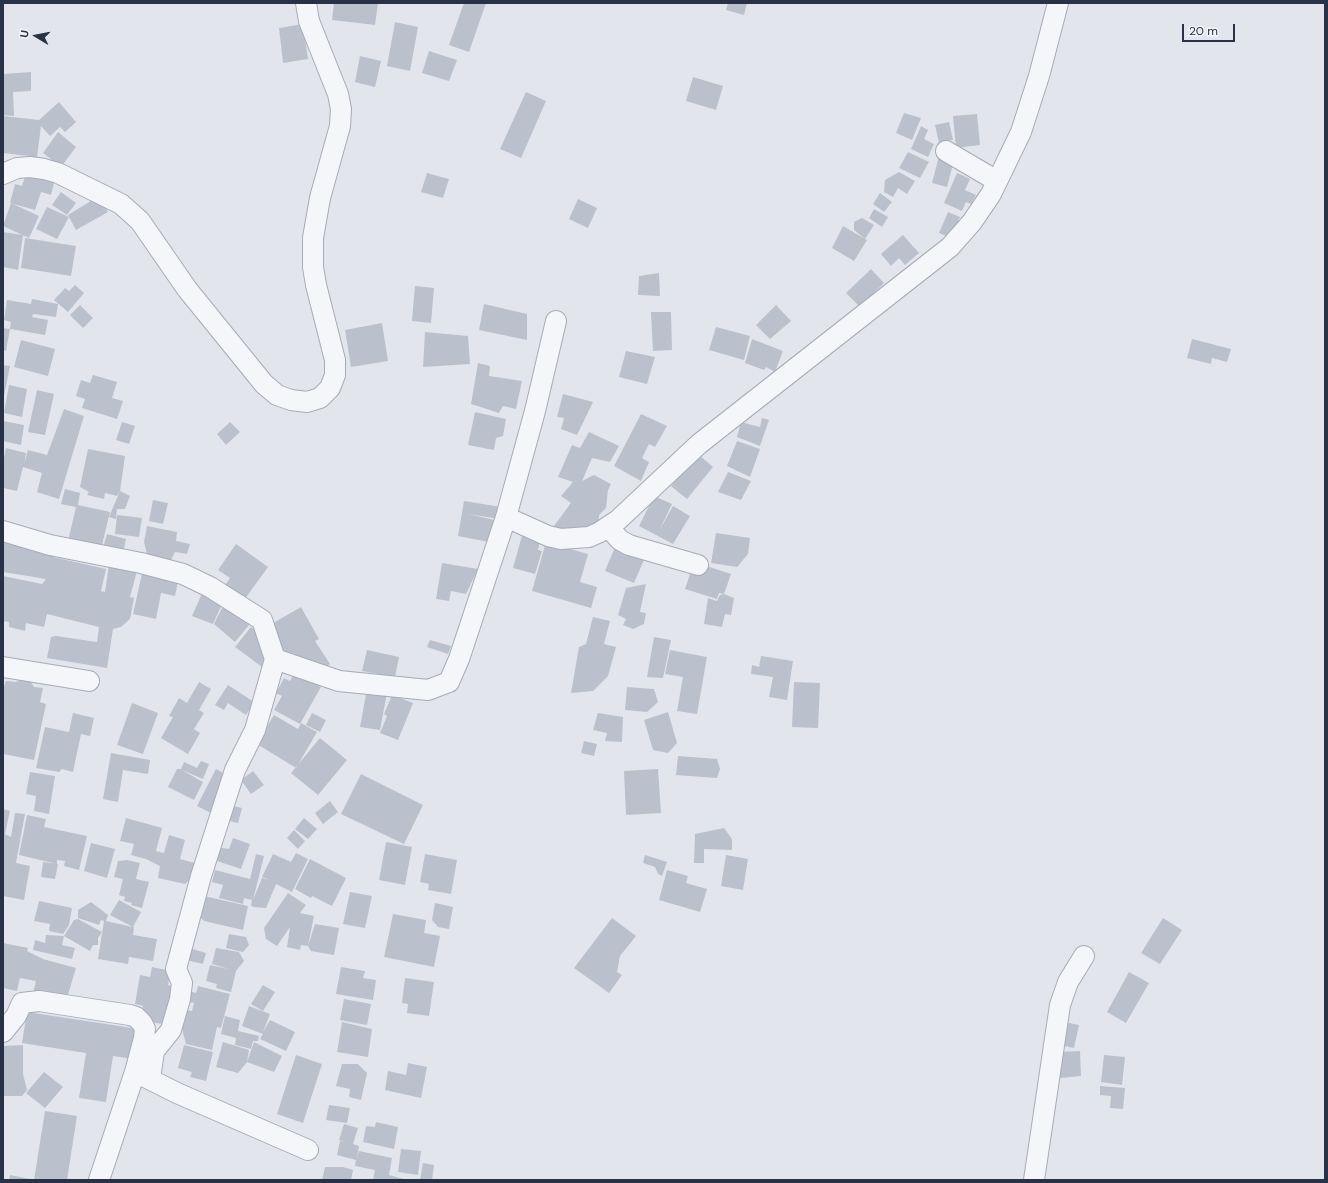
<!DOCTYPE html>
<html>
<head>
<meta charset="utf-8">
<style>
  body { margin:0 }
  #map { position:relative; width:1328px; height:1183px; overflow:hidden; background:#e2e5ec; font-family:"DM Sans",sans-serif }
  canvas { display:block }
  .frame { position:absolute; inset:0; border:4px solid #283146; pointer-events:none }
  .north { position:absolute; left:16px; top:16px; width:40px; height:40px; -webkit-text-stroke:3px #f2f4f9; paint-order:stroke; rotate:280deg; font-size:11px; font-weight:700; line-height:16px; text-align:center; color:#283146 }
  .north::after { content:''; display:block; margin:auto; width:14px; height:18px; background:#283146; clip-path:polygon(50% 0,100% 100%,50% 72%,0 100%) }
  .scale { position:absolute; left:1182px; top:24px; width:53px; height:18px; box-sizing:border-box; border:2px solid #283146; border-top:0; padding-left:5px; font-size:12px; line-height:14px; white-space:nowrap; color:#283146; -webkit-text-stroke:3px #f2f4f9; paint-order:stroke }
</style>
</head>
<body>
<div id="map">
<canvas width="1328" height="1183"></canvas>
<div class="frame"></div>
<div class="north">U</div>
<div class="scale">20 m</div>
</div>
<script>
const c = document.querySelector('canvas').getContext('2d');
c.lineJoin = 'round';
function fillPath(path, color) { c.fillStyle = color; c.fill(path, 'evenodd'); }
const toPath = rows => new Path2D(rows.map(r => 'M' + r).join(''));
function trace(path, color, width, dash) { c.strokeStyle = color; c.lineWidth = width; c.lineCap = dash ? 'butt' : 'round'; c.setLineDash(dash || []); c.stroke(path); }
const building = toPath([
  [334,3,378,3,375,25,332,20],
  [464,3,486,3,469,52,449,45],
  [728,3,747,3,744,15,726,10],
  [395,22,418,27,410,71,387,66],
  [303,24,308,59,283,63,279,28],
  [429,51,457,60,449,81,422,73],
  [360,56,381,61,375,87,355,82],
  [31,72,31,91,13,92,14,116,3,115,3,74],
  [693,77,723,86,716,110,686,101],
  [526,92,546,101,521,158,500,149],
  [59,102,76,122,65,132,60,127,50,136,41,126,37,157,3,153,3,116,39,120],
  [904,113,921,118,912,140,896,133],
  [977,114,980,145,956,148,953,116],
  [949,122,953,140,939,143,935,125],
  [921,126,928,130,924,139,934,144,928,157,911,149],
  [58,132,76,147,61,167,43,153],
  [908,152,929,162,920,178,899,168],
  [939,156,954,160,947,187,932,183],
  [27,170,55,179,51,195,41,192,35,210,10,203,15,184,22,186],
  [899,172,915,181,907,194,898,188,893,197,884,192,885,180],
  [427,173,449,179,443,198,421,192],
  [957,173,970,179,965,190,976,195,971,204,966,202,962,211,944,203],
  [61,192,76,203,67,215,52,205],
  [880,193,892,202,884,212,873,204],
  [99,196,108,212,76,230,68,215],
  [578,199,597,208,588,228,569,219],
  [11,203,39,216,29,238,3,226],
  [47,207,69,217,57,239,36,229],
  [874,209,888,217,882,227,869,218],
  [948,212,960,217,951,238,939,233],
  [862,218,874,225,865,239,854,230,854,222],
  [843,226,867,240,854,261,832,248],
  [3,232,23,235,18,270,3,267],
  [903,235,919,253,905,265,899,258,891,266,881,254],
  [25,238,76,246,71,276,21,268],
  [871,269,884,283,860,307,846,293],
  [659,273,660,296,638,295,639,276],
  [75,285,84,293,68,312,54,300,65,288,69,291],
  [415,286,434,288,431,323,412,321],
  [32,299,58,304,56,317,33,314,32,317,48,320,45,335,10,329,11,322,4,320,7,300,31,304],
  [484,304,527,314,527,340,479,330],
  [80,305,93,318,83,328,70,315],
  [776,305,791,321,770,339,756,325],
  [651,312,671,312,672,350,653,351],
  [382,323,388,361,351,367,345,330],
  [716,327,750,336,744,360,709,350],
  [3,328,10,329,6,351,3,350],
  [425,332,468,336,470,364,423,367],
  [752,339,783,351,775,372,766,367,764,370,745,363],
  [1192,339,1231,349,1227,362,1212,358,1211,364,1187,358],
  [21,340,55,349,48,376,14,367],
  [626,351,655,357,647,384,619,377],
  [478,363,490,366,489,376,522,381,516,409,503,406,499,413,471,404],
  [3,365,10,366,4,396,3,396],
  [93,375,117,382,112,398,123,401,117,419,82,408,85,399,76,396,81,380,90,383],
  [9,385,27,389,22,417,4,413],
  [37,390,54,394,45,435,28,432],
  [563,394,593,402,577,435,561,429,564,418,557,417],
  [64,409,84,416,59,499,37,492,42,473,23,467,17,491,3,488,3,462,6,448,26,453,24,464,28,450,47,455],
  [475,412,506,419,503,436,496,438,494,450,468,445],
  [641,414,667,426,655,447,649,444,642,458,649,462,641,481,614,466],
  [762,418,769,420,760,446,737,437,741,422,760,427],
  [3,421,24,425,21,445,3,441],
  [122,422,135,426,129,444,116,440],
  [230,422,240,432,226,445,217,434],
  [589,432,619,446,610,462,592,458,582,481,594,475,611,484,608,490,606,508,599,515,599,525,587,533,551,530,571,503,561,496,573,482,558,477,572,445,580,448],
  [737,441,760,449,750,477,727,466],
  [88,449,125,456,120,491,117,496,105,493,104,499,87,495,89,492,80,487],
  [698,454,713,467,687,499,671,486],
  [728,472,751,481,741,500,718,492],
  [65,489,80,493,78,505,110,512,101,549,68,541,76,507,61,504],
  [120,491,130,496,125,509,117,509,116,519,109,517],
  [654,496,672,504,659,531,673,506,690,516,673,544,639,526],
  [153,500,168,503,163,524,149,521],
  [464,501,501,507,499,519,468,514,499,521,494,543,458,536],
  [117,515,142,518,139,537,115,534],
  [147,526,177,532,176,541,190,544,187,554,175,552,170,562,148,558,144,542],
  [523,532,541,537,538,550,542,551,535,574,513,568],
  [716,533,750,538,748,554,737,567,711,563],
  [107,534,126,539,123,553,103,548],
  [4,540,54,549,53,557,106,569,101,591,105,592,109,565,137,571,130,597,134,598,130,619,121,627,113,629,107,668,47,658,51,637,56,636,97,642,99,627,47,614,44,627,26,623,25,631,9,627,9,622,3,621,3,576,42,584,46,579,3,572],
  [618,540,647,553,634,583,605,571],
  [546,542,588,554,580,582,597,587,591,608,532,591],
  [236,544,268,567,242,603,223,588,230,578,218,570],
  [694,562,731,574,724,594,719,593,717,599,685,589],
  [442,563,478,569,466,594,451,591,449,601,436,599],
  [143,569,179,577,175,596,161,593,156,619,133,614],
  [646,584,640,612,646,613,644,624,633,629,623,625,626,619,618,615,626,588],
  [203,591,224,600,213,624,192,616],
  [724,594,734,598,731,615,725,614,722,627,704,624,708,598,717,601,720,595],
  [225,602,250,614,249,625,235,642,214,624],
  [301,607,319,639,315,641,330,664,315,674,307,672,294,653,286,658,268,626],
  [593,617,610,621,604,644,616,647,608,676,593,691,571,693,579,647,586,644],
  [251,627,269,640,270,656,262,667,235,647],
  [654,637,671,640,663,678,647,677],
  [430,640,451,646,448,654,427,647],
  [367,650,399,657,395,677,362,671],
  [670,650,707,657,697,714,677,711,683,677,665,674],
  [761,656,793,661,787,700,769,697,773,677,751,674,752,665,759,667],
  [295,672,321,687,300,724,274,710,282,696,276,693,284,678,290,681],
  [22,679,29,679,34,687,43,688,40,702,46,704,34,760,3,754,3,690,6,681,16,682],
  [199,682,211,689,199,710,204,713,194,729,200,733,188,754,161,738,173,717,169,716,179,698,187,703],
  [794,682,820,683,818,728,792,727],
  [228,685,254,702,246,715,228,703,224,710,215,705],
  [627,687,654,689,658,702,647,712,625,710],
  [367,689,387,693,380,730,360,727],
  [392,695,413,703,398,740,380,733,387,716,384,714],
  [132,703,158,713,143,754,117,745],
  [668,712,677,743,668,753,653,750,644,720],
  [73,713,94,718,90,736,81,734,73,772,62,769,59,772,36,768,45,727,69,732],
  [312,713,326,720,320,732,306,725],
  [598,713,623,717,622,742,605,741,607,733,593,730],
  [274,715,298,729,301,723,317,732,296,768,257,744],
  [320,738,347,760,318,795,291,773],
  [584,741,597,744,594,756,581,753],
  [111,753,150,760,148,774,123,770,118,802,103,799],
  [678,756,717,759,720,769,717,778,676,775],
  [201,761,209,764,203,779,182,770,203,782,194,800,168,787,177,769,181,769,184,762,197,768],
  [216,769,227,775,213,814,197,806],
  [658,769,661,813,626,815,624,771],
  [253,771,264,785,251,794,241,780],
  [30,772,55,776,49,814,34,811,36,796,26,794],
  [361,774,423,805,404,844,341,814],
  [330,801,338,812,323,824,315,813],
  [229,805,242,808,238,823,225,820],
  [3,809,10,811,5,834,11,837,15,813,25,814,16,863,30,866,24,900,3,896],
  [27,815,46,819,44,827,87,836,79,870,64,866,65,861,57,860,57,864,19,855],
  [126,818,162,828,156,851,164,853,169,835,185,840,180,859,198,864,195,874,185,884,158,878,160,866,146,859,131,855,134,844,120,841],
  [304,818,317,829,308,839,295,829],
  [724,828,732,839,732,850,704,849,704,863,694,863,695,834],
  [294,830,305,841,298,849,287,838],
  [233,838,250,844,241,869,211,859,215,847,229,849],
  [386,842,412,847,405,885,379,880],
  [91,843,115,849,107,878,84,871],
  [296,853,308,859,292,892,276,884,266,908,253,907,251,905,252,900,244,898,243,904,219,898,223,885,212,882,215,870,250,879,256,854,264,856,253,900,262,878,269,880,262,877,273,854,291,862],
  [425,854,457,860,451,894,428,890,429,884,420,882],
  [645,855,667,862,662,876,658,874,655,867,643,863],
  [726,855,748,859,743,890,721,886],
  [310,859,346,878,332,906,312,896,311,898,295,889],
  [127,860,140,863,136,879,149,882,142,908,131,905,132,903,124,901,125,897,119,895,123,879,114,877,118,861],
  [43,862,58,864,55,879,41,877],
  [667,870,688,876,686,883,707,889,700,912,659,900],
  [350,892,372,896,365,928,343,924],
  [288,893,306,905,300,913,314,916,308,946,315,924,339,928,334,955,311,951,308,946,301,945,300,950,287,947,290,927,277,946,266,939,264,928],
  [204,896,248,906,243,930,204,921,191,908],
  [119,900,141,912,133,927,134,927,133,935,157,939,153,961,129,957,128,964,98,959,104,921,101,920,99,925,78,918,78,910,91,902,108,915,106,921,133,927,110,915],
  [39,901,72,908,69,925,63,934,49,931,50,924,34,921],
  [435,903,453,907,449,929,438,927,432,920],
  [393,914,426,920,424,933,440,936,434,967,384,957],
  [612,918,636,936,620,956,617,972,622,975,609,993,574,968],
  [1163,918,1182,930,1160,964,1141,953],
  [78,919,102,932,98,938,98,945,93,945,90,951,64,936,74,920],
  [229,934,246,937,249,945,243,952,226,948],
  [46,935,64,936,62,945,75,948,72,959,33,950,35,940,45,943],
  [3,943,28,948,27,951,43,959,76,968,67,998,32,997,36,981,20,978,17,991,3,988],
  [189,948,206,953,203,964,186,960],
  [216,948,239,952,244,961,236,971,231,992,216,988,217,984,206,981,210,965,229,969,212,964],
  [152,967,171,971,168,985,175,987,168,1025,140,1020,143,1006,135,1004,140,975,150,977],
  [341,967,365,971,363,978,376,980,373,1000,336,994],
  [1129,972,1149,983,1126,1023,1107,1012],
  [405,978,434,982,429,1016,407,1013,408,1004,402,1003],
  [263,985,275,992,263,1011,251,1004],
  [198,986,230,994,221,1028,217,1027,212,1050,186,1044,182,1029,187,1010,192,1011,194,1003,184,1001,186,990,196,993],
  [344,999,371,1004,367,1025,340,1020],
  [249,1006,270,1014,263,1032,270,1020,295,1032,286,1051,260,1039,263,1034,242,1026],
  [27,1012,139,1029,134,1059,113,1056,106,1102,79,1098,86,1053,22,1043],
  [225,1016,240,1020,238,1031,259,1036,258,1041,253,1041,251,1049,235,1045,236,1038,221,1034],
  [342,1022,372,1029,368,1057,337,1052],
  [1064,1022,1079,1025,1074,1048,1059,1045],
  [223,1042,249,1050,247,1062,254,1042,282,1056,274,1072,247,1062,238,1073,216,1067],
  [23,1045,23,1074,27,1090,22,1096,4,1096,3,1046],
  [184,1045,213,1052,206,1081,190,1077,192,1072,178,1068],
  [1080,1051,1081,1076,1060,1078,1058,1052],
  [296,1055,322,1064,303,1123,277,1114],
  [1104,1055,1125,1057,1122,1085,1101,1082],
  [408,1063,427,1067,421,1098,385,1090,388,1071,406,1075],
  [342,1064,358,1064,367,1073,361,1100,349,1097,350,1089,336,1086],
  [44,1072,63,1087,45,1108,26,1093],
  [1100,1086,1125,1088,1123,1109,1110,1108,1111,1096,1100,1095],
  [329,1105,350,1108,347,1123,326,1120],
  [45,1111,77,1116,67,1180,34,1180],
  [376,1122,398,1127,394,1149,363,1142,366,1126,375,1127],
  [344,1124,358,1128,353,1144,359,1146,357,1159,359,1151,392,1158,389,1175,407,1180,373,1180,375,1170,355,1166,356,1160,337,1155,340,1141,345,1142,339,1140],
  [401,1149,421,1151,418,1175,398,1172],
  [423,1163,434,1165,432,1180,420,1180],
  [325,1167,343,1167,353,1170,351,1180,322,1180],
  [10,1175,30,1179,30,1180,9,1180]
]);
const minor = toPath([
  [946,151,997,181],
  [3,174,17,168,30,167,44,169,58,173,121,204,140,221,187,289,264,384,277,395,291,400,307,402,320,398,330,388,335,375,335,360,316,285,313,267,313,238,320,198,340,126,341,109,338,94,309,21,306,3],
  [506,517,535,411,556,321],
  [608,527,620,540,629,545,698,565],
  [3,531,50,545,141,563,183,574,210,587,262,620,275,659,339,681,428,690,449,682,459,659,506,517,548,536,561,539,589,537,600,532,618,520,699,444,950,247,972,222,991,194,1021,132,1039,76,1058,3],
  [3,667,89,681],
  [3,1032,16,1016,22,1003,39,1001,130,1015,136,1017,142,1023,145,1029,144,1038,135,1072,99,1180],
  [139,1074,177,1093,308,1150],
  [150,1079,154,1051,171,1030,180,999,182,983,176,969,201,876,235,770,255,730,275,659],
  [1034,1180,1060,1005,1068,982,1084,956]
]);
fillPath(building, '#bbc1cc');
trace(minor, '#a6abb7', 22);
trace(minor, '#f5f6f9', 20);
</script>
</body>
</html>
